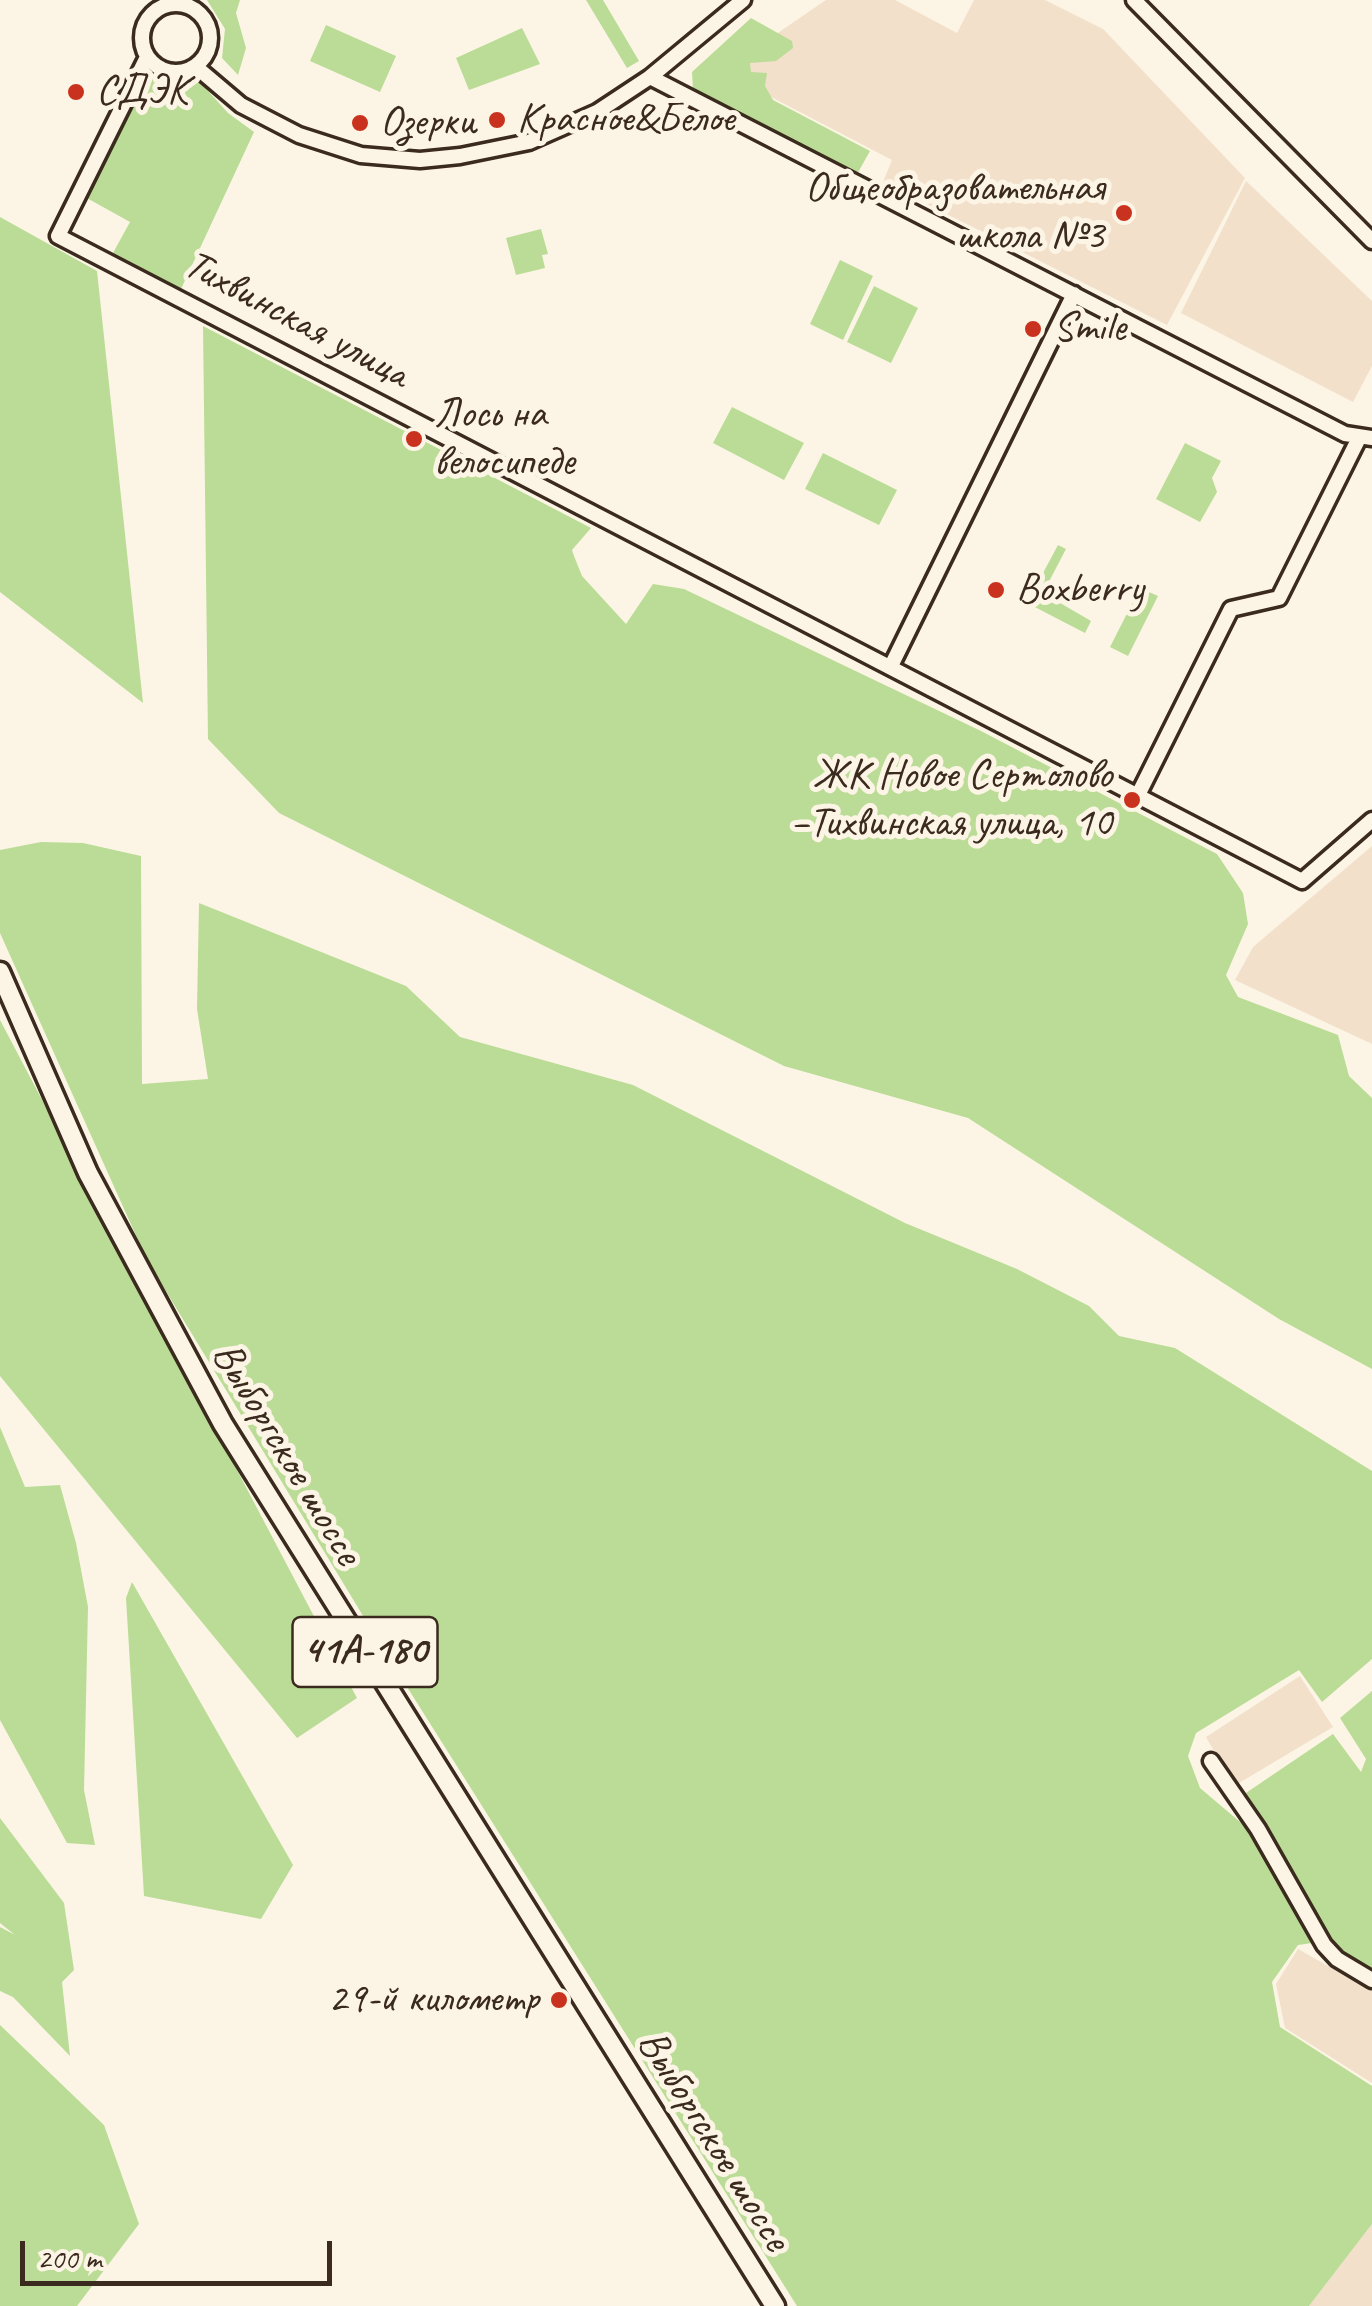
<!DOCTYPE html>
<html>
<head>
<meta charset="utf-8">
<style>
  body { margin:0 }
  #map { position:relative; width:1372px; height:2306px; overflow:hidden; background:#fcf5e5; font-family:Caveat,sans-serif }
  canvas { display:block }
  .scale { position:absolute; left:20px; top:2241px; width:312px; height:45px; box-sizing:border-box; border:5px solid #3b2a1e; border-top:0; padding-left:12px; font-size:30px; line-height:35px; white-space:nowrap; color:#3b2a1e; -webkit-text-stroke:8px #fcf5e5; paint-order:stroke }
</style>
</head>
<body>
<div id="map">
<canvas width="1372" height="2306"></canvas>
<div class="scale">200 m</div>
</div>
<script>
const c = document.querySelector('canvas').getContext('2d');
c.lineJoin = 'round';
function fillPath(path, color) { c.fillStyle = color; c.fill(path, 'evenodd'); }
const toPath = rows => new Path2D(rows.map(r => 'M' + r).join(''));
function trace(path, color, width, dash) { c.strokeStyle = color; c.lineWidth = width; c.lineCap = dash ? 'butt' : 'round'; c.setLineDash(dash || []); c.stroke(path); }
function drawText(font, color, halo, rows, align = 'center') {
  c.font = font + ' Caveat,sans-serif'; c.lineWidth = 10; c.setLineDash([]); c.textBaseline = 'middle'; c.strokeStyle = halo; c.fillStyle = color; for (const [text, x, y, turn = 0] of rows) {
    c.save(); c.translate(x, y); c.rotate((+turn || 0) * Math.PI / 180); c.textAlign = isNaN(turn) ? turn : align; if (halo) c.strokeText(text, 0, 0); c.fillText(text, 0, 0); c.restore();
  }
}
const built = toPath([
  [826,0,895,0,957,33,974,0,1045,0,1103,29,1245,178,1167,325,883,182,892,160,746,84,744,56],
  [1246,181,1372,301,1372,366,1353,402,1181,313],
  [1372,846,1372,1044,1235,980,1253,947],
  [1300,1676,1333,1727,1234,1786,1206,1737],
  [1298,1949,1372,1991,1372,2083,1285,2028,1276,1984],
  [1372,2224,1372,2306,1309,2306]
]);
const green = toPath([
  [207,0,240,0,236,13,246,48,238,75,222,58,225,29],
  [586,0,603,0,639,61,627,68],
  [751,18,792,41,793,48,776,61,750,63,751,72,767,73,765,86,773,100,870,151,856,176,693,90,692,72],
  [326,25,396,56,380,92,310,61],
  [522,28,540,64,469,90,456,58],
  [149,76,173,86,199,81,228,113,254,132,181,289,113,253,130,222,85,197],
  [0,217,97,271,143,703,0,592],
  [541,229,548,254,542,255,545,268,516,275,506,238],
  [840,260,873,276,843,340,810,324],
  [874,286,918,308,891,363,847,342],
  [203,326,591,528,572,550,574,556,582,576,626,624,653,584,684,589,981,731,1217,854,1243,893,1248,924,1226,975,1238,997,1338,1035,1349,1076,1372,1098,1372,1369,1279,1319,968,1118,784,1066,279,813,208,739],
  [732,407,804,443,784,480,713,443],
  [1185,443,1221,461,1212,478,1217,492,1200,522,1156,499],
  [823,453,897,490,879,525,805,489],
  [1058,545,1066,549,1043,593,1091,621,1085,633,1027,603],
  [1140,588,1158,596,1128,656,1110,647],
  [41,842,83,843,141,856,142,1084,208,1079,197,1009,199,903,406,986,460,1037,633,1085,905,1223,1017,1269,1089,1306,1119,1336,1175,1348,1372,1471,1372,1659,1322,1702,1299,1670,1196,1733,1188,1756,1200,1788,1246,1827,1312,1943,1298,1945,1272,1982,1280,2027,1372,2086,1372,2224,1309,2306,797,2306,385,1652,147,1260,0,933,0,850],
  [0,1020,357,1698,297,1738,0,1376],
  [0,1427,25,1487,60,1485,76,1543,88,1607,84,1790,95,1845,67,1843,0,1720],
  [132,1582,293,1865,261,1919,144,1896,126,1598],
  [1372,1691,1372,1969,1328,1943,1240,1797,1333,1734,1361,1772,1366,1759,1340,1718],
  [0,1818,64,1903,74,1970,62,1982,70,2056,13,1997,0,1991,0,1927,15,1935,0,1923],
  [0,2025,104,2125,139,2224,77,2306,0,2306]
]);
const minor = toPath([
  [1134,0,1372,241],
  '142 38a34 34 0 1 1 68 0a34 34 0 1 1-68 0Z',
  [147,57,58,236,1302,881,1372,820],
  [195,66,241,105,299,135,361,155,420,160,460,156,529,142,597,112,650,77,743,0],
  [650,77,1345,434,1372,438],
  [891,666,1074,294],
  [1138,795,1231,609,1279,598,1359,438],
  [1211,1761,1258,1829,1324,1945,1337,1959,1372,1980]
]);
const major = toPath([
  [0,972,88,1173,223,1424,775,2306]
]);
const markers = [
  [76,92,10,"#c8321e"],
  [497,120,10,"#c8321e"],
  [360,123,10,"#c8321e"],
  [1124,213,10,"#c8321e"],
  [1033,329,10,"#c8321e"],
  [414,439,10,"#c8321e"],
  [996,590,10,"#c8321e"],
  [1132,800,10,"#c8321e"],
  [559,2000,10,"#c8321e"]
];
const shields = [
  [365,1652,145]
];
const shieldNames = [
  ["41А-180",365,1652]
];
const poiNames = [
  ["СДЭК",96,92],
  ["Красное&Белое",517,120],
  ["Озерки",380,123],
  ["Общеобразовательная",1104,189,"right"],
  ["школа №3",1104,237,"right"],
  ["Smile",1053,329],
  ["Лось на",434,415],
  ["велосипеде",434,463],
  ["Boxberry",1016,590],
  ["ЖК Новое Сертолово",1112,776,"right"],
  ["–Тихвинская улица, 10",1112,824,"right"],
  ["29-й километр",539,2000,"right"]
];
const streetNames = [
  ["Тихвинская улица",296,320,28],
  ["Выборгское шоссе",286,1454,59],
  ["Выборгское шоссе",713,2141,58]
];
fillPath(built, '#f2e0ca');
fillPath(green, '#badc96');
trace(minor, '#3b2a1e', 21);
trace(major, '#3b2a1e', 25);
trace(minor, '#fcf5e5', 14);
trace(major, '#fcf5e5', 18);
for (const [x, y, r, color] of markers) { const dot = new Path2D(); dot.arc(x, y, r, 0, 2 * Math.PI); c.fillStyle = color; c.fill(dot); trace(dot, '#fcf5e5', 4); }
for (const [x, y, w] of shields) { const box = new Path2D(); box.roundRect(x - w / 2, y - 35, w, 70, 8); c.fillStyle = '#fcf5e5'; c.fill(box); trace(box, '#3b2a1e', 2.5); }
drawText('bold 40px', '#3b2a1e', null, shieldNames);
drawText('42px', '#3b2a1e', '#fcf5e5', poiNames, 'left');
drawText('42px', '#3b2a1e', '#fcf5e5', streetNames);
</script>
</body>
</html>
